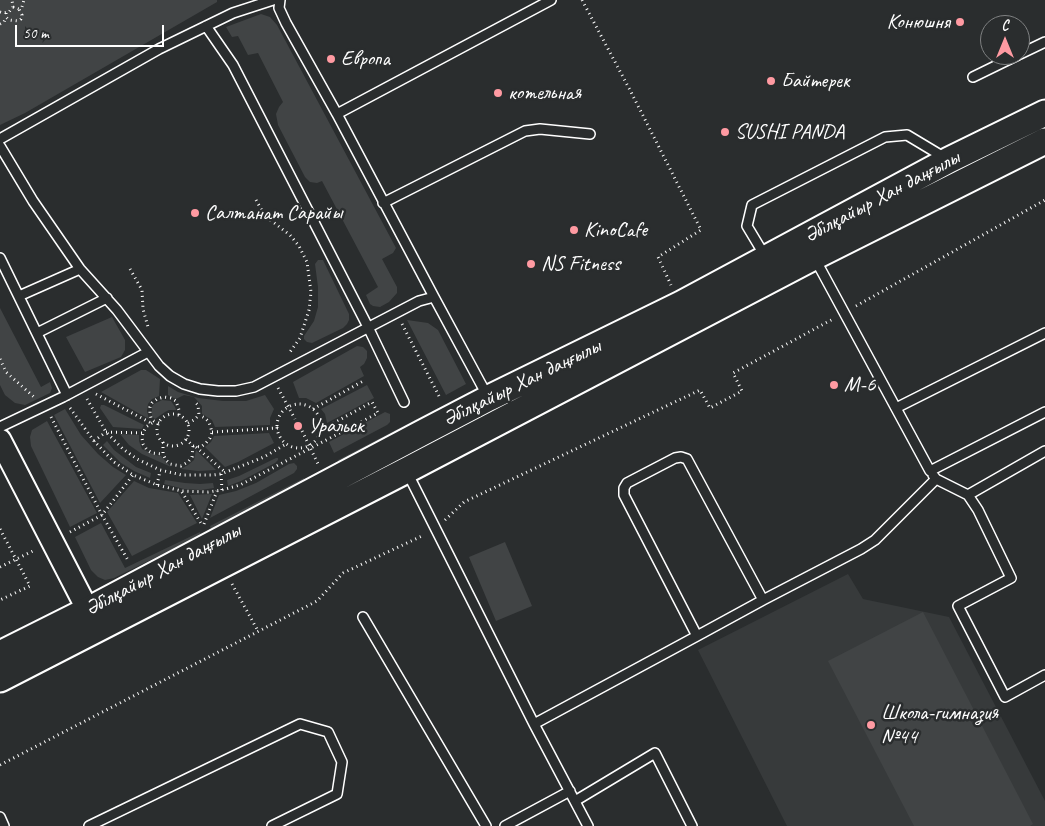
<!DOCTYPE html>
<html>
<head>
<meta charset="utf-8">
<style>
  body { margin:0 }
  #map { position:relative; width:1045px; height:826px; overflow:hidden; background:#2a2d2e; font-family:Caveat,sans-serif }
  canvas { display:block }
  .north { position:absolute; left:980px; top:15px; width:50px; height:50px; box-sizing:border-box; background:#2a2d2e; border:1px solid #7f8182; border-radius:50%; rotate:0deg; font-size:14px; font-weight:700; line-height:20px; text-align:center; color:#fff }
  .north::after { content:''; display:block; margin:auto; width:18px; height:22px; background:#ff9aa2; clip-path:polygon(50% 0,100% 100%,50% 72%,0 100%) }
  .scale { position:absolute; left:15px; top:25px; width:149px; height:22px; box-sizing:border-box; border:2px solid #fff; border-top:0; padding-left:6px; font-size:15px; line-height:18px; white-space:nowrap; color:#fff; -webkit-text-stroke:4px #2a2d2e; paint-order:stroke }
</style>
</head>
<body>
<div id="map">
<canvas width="1045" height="826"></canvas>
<div class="north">С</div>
<div class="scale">50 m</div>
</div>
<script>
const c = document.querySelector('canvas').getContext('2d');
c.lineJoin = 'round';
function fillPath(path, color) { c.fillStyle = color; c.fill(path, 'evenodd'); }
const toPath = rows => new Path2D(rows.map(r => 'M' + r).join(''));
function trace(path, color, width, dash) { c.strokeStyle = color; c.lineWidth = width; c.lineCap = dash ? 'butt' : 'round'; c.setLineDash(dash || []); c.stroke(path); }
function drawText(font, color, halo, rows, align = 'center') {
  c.font = font + ' Caveat,sans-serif'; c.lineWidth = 5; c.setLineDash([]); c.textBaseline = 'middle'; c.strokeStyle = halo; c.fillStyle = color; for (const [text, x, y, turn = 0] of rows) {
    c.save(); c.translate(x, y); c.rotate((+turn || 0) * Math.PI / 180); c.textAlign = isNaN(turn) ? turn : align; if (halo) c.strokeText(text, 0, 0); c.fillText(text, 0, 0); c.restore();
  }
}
const built = toPath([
  [848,574,863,599,949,617,1045,801,1045,826,787,826,698,650]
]);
const green = toPath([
  [0,0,217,0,217,2,25,113,0,125],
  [261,14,270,17,277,25,396,248,393,253,382,259,397,287,397,293,389,302,380,307,373,306,370,304,366,295,378,287,322,181,317,183,310,182,305,177,278,125,276,114,279,107,283,102,258,53,248,55,238,36,232,37,226,27],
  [318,260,323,260,349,314,349,320,347,324,343,328,312,343,307,342,304,339,304,336,314,321,318,307,318,287,315,264],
  [0,308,41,387,50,382,52,388,50,393,25,405,15,403,5,395,0,385],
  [112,317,125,340,125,350,121,357,85,372,66,337],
  [407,320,428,323,438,330,466,384,446,395],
  [357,346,363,347,367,351,367,358,364,364,360,367,364,376,316,403,306,398,299,398,293,382],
  [141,370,146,370,160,379,159,396,152,399,148,404,147,411,149,419,101,392],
  [367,385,374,398,327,423,325,414,321,409],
  [168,386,178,392,198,398,223,401,246,401,265,395,274,409,270,418,270,425,215,427,212,420,202,414,202,406,194,397,184,395,176,399,168,395],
  [469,392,470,395,339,464,338,460],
  [162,400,171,401,175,407,176,410,169,410,165,412,155,419,152,416,152,407,154,404],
  [101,405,104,405,144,425,142,429,113,427,100,408],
  [65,409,81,435,98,454,113,467,126,475,100,503,54,415],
  [385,412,390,414,390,422,387,425,334,453,329,442],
  [47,421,97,513,70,527,31,446,30,437,32,430],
  [269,433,274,443,238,462,225,467,205,447,211,442,214,436],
  [120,434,139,435,139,441,142,449,155,455,161,456,171,467,142,454,129,445],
  [107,441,114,450,136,467,151,473,150,478,134,471,121,463,103,445],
  [196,450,216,470,198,471,181,469,188,465,194,460],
  [276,458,278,458,278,460,275,463,241,481,228,486,227,480,239,476],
  [294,463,297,466,297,469,294,473,210,518,219,495,236,491,256,483,289,464],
  [304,478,306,481,212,531,210,526],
  [165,480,185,483,200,484,213,483,214,488,201,490,184,489,164,484],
  [134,481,149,488,178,493,197,523,132,556,107,512],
  [212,494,202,519,190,495],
  [101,523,125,568,200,532,201,535,114,578,105,580,98,577,91,570,75,537],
  [505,542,532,606,496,621,469,557],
  [923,612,1033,824,1030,826,914,826,828,661]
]);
const path = toPath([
  [582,0,631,92,701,230,658,257,671,285],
  [13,7,19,9,22,7,24,0],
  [0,12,3,13,9,12,13,7,12,0],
  [6,13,6,17,9,20,18,21,21,19,22,15,19,9],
  [0,24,4,22,6,17],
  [256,200,265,216,290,235,299,246,307,262,311,292,309,310,300,338,290,352],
  [130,269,142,290,143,309,148,327],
  [856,306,1045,200],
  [402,324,440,398],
  [0,359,6,372,34,397],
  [278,388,295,419],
  [96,394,151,423],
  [87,399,106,432,123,449,137,459,160,470,182,475,213,475,221,474,264,457,286,444],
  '277 426a22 22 0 1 1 44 0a22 22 0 1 1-44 0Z',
  [70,408,94,441,114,462,133,475,157,485,182,491,208,492,222,490,240,485,378,413,372,402,321,430],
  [313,409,365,380],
  '157 430a16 16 0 1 1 32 0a16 16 0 1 1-32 0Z',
  [51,417,102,515,129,562],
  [152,423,146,427,143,433,142,438,143,444,147,450,152,453,163,454],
  [159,423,154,421,151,418,150,413,150,407,152,403,157,399,164,397,171,398,176,401,179,410,179,415],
  [188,423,194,420,199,415,198,405,196,403],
  [302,431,318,464],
  [212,432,278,428],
  [94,441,106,432,143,433],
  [163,442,163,454,166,460,170,464,181,466,188,462,192,457,193,446,186,439],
  [193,446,201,447,206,443,210,438,212,432,209,422,205,418,199,415],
  [196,447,225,472],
  [221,474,222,490],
  [157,485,160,471],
  [182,492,202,525],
  [445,520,464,502,700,390,710,408,742,391,733,373,833,319],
  [204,524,217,491],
  [0,529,30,586,0,600],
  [70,532,102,515,133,475],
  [0,567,35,550],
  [232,584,258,631],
  [0,765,317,601,343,573,424,535]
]);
const service = toPath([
  [280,0,279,8,286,23,337,114,434,297,488,397],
  [206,26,233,65,368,327,404,402],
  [1020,54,1045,42],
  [973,77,1018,55],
  [337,114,551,0],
  [0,139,159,49,233,13,273,0],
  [0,146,33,201,80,269,117,310,159,366,170,376,184,384,200,389,218,391,236,391,254,387,419,301,434,297],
  [383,203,525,131,540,129,590,134],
  [765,256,747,226,752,205,885,137,907,135,947,159],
  [814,257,930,471,1045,412],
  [0,258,67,395],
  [19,296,80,269],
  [37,333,107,298],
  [896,408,1045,333],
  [0,427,63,397,148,352],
  [407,472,534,724,588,826],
  [936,479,968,495,978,510,1011,578,958,606,1005,697,1045,675],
  [968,495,1045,451],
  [763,600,861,549,875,540,936,479,933,475],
  [363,617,486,826],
  [534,724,697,636,763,600,687,459,681,457,675,458,627,483,624,488,624,495,697,636],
  [575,801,655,753,692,826],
  [0,817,4,826],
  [89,826,300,724,328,732,342,762,337,794,272,826],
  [505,826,570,791]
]);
const tertiary = toPath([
  [0,440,95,624]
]);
const secondary = toPath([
  [0,654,88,610,422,433,489,398,681,304,949,160,1045,113],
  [0,679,407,470,814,257,1045,141]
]);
const markers = [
  [960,22,5,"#ff9aa2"],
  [331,59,5,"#ff9aa2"],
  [771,81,5,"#ff9aa2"],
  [498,93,5,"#ff9aa2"],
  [725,132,5,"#ff9aa2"],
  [195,213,5,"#ff9aa2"],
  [574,230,5,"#ff9aa2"],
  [531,264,5,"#ff9aa2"],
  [834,385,5,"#ff9aa2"],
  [298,426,5,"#ff9aa2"],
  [871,725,5,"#ff9aa2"]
];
const poiNames = [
  ["Конюшня",950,22,"right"],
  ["Европа",341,59],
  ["Байтерек",781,81],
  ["котельная",508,93],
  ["SUSHI PANDA",735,132],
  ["Салтанат Сарайы",205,213],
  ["KinoCafe",584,230],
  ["NS Fitness",541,264],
  ["M-6",844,385],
  ["Уральск",308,426],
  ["Школа-гимназия",881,713],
  ["№44",881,737]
];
const streetNames = [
  ["Әбілқайыр Хан даңғылы",882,197,-28],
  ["Әбілқайыр Хан даңғылы",522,383,-26],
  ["Әбілқайыр Хан даңғылы",163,570,-28]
];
fillPath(built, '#373a3b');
fillPath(green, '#414445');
trace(service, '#fff', 12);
trace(tertiary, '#fff', 25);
trace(secondary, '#fff', 29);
trace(path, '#fff', 3, [1, 4]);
trace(service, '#2a2d2e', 9);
trace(tertiary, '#2a2d2e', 21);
trace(secondary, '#2a2d2e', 25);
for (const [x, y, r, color] of markers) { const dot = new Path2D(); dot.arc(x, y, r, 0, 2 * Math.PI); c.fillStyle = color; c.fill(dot); trace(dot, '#2a2d2e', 2); }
drawText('21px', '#fff', '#2a2d2e', poiNames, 'left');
drawText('21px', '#fff', '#2a2d2e', streetNames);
</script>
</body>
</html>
